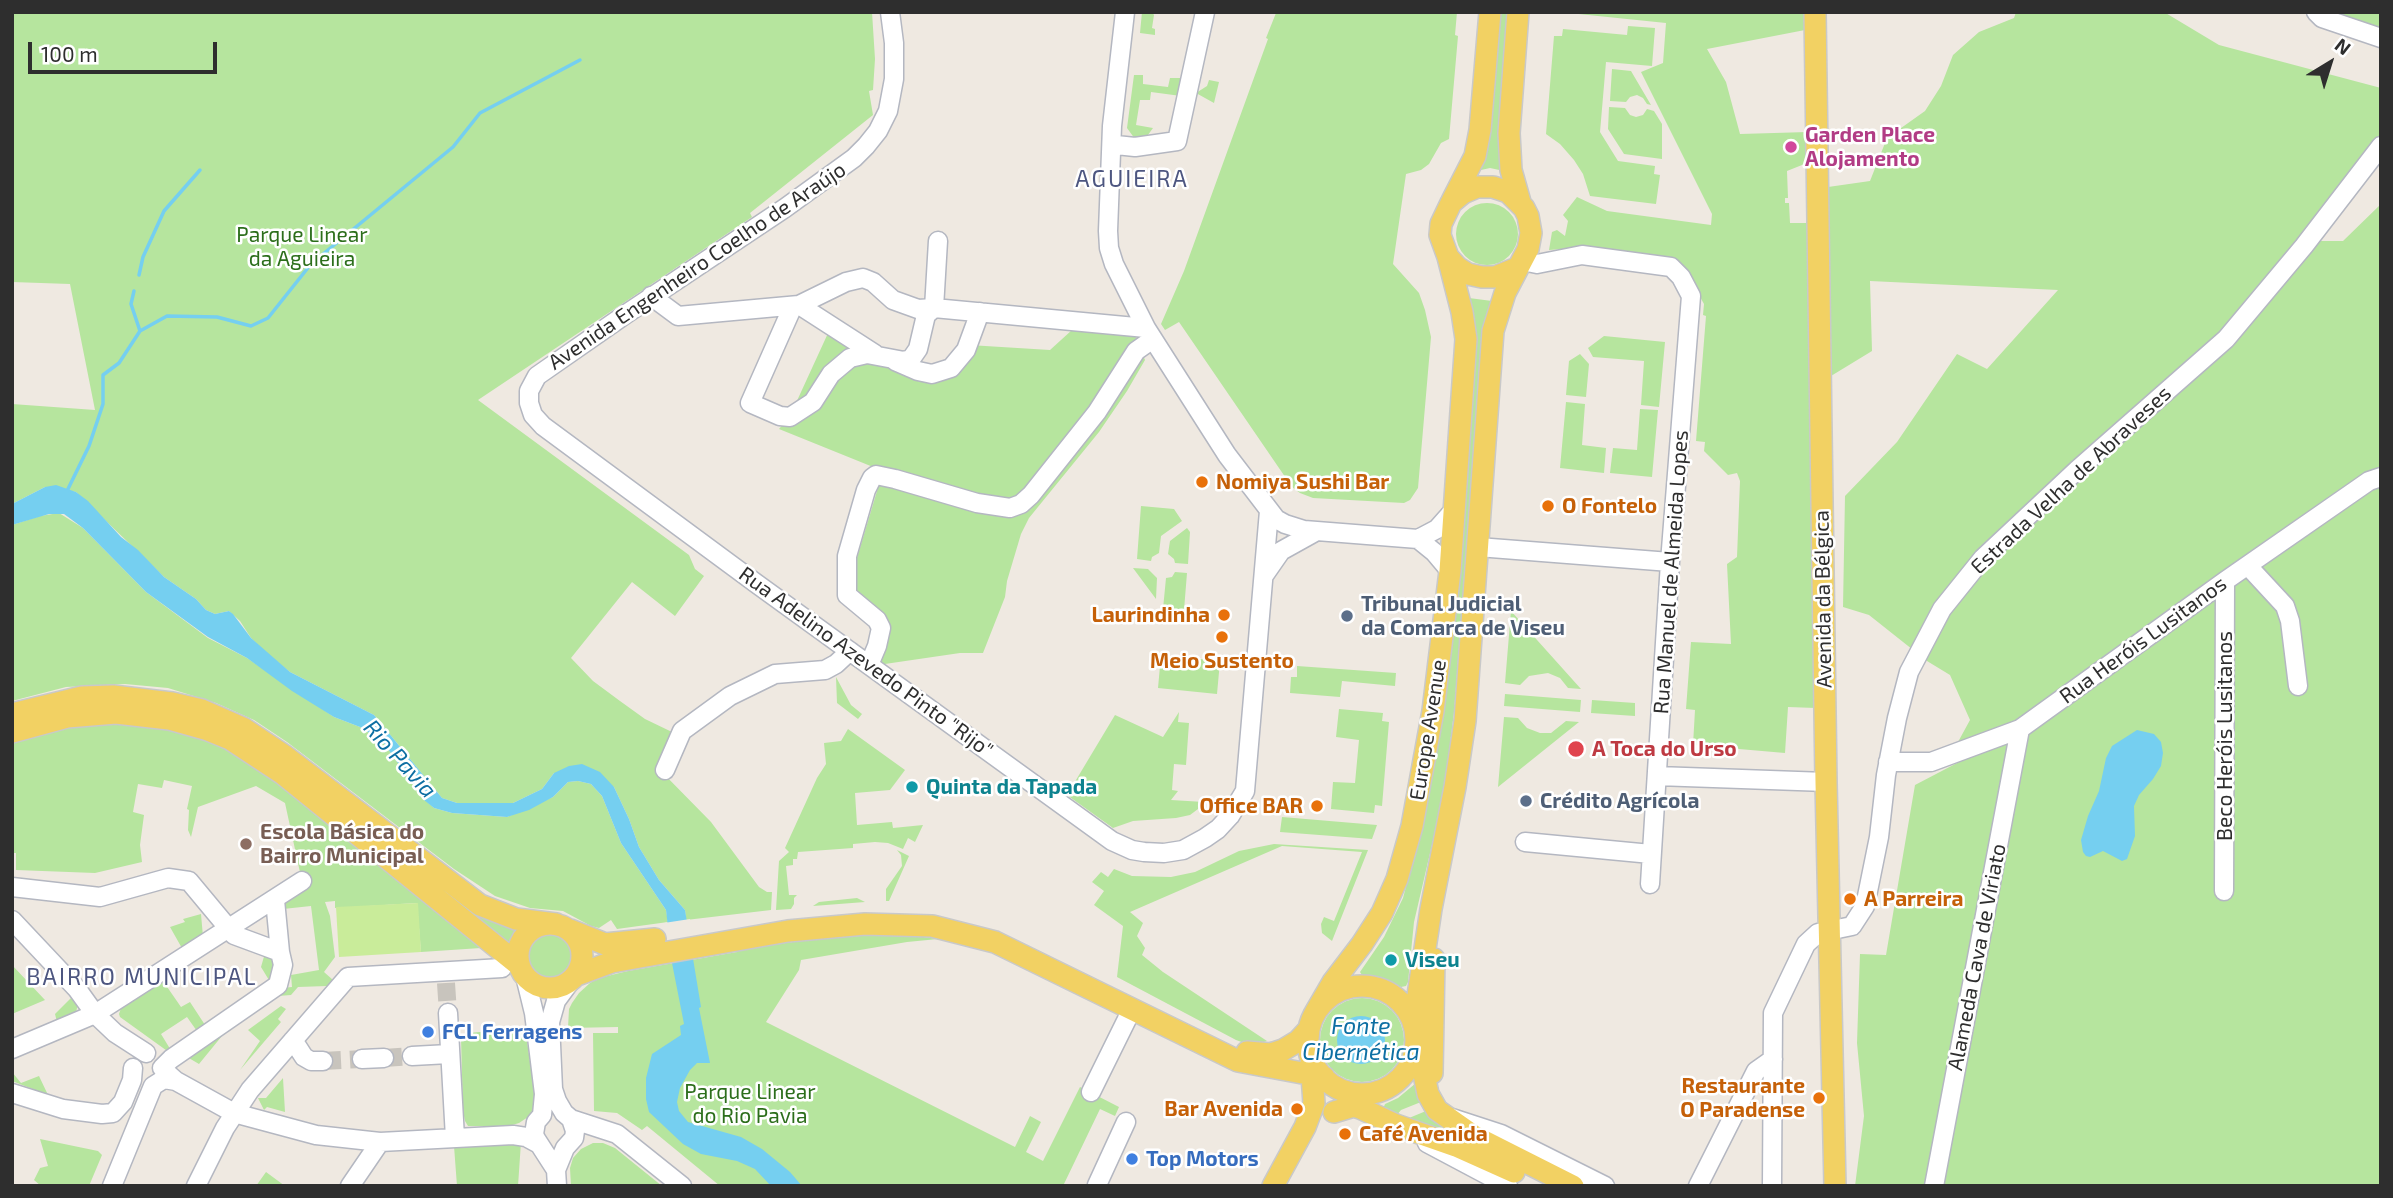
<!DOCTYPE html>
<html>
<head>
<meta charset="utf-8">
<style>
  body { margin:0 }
  #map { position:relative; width:2393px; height:1198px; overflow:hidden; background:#efe9e1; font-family:"Exo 2",sans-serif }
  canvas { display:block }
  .frame { position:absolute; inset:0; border:14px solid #2e2e2e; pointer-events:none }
  .north { position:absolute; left:2295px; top:28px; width:70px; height:70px; -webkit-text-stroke:5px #fff; paint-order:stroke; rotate:38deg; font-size:19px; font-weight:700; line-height:28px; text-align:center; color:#2e2e2e }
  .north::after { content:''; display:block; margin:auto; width:24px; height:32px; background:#2e2e2e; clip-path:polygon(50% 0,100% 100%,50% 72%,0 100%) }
  .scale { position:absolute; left:28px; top:42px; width:189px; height:32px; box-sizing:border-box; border:4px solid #2e2e2e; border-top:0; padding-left:9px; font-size:21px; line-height:24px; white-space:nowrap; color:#2e2e2e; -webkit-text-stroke:5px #fff; paint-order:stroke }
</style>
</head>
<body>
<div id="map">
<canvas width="2393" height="1198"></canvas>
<div class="frame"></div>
<div class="north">N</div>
<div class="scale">100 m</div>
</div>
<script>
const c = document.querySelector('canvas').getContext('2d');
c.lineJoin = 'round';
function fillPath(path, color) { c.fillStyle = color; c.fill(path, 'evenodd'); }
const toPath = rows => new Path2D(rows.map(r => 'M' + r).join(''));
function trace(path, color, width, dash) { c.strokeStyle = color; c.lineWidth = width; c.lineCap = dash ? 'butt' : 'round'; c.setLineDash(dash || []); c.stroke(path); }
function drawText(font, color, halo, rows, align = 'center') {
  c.font = font + ' "Exo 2",sans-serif'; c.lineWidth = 5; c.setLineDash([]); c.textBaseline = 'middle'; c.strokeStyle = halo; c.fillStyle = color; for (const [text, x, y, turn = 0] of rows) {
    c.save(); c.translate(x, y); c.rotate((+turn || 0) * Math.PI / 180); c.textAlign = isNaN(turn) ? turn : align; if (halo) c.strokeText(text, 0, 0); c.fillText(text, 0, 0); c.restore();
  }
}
const green = toPath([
  [12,12,872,12,875,59,873,90,869,91,873,115,750,213,752,217,478,400,689,555,695,569,704,576,675,616,632,582,571,658,593,681,620,701,645,719,672,732,658,768,711,822,759,887,767,892,772,892,771,910,686,920,685,910,659,880,639,847,629,819,614,787,554,773,542,789,513,803,457,803,442,798,374,715,290,672,266,653,251,638,240,621,229,611,215,614,206,610,196,599,164,577,76,492,45,487,12,504,12,404,95,410,70,284,12,282],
  [1142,12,1152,12,1154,15,1152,28,1155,29,1155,35,1140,33],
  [1457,12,1455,35,1458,36,1449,139,1441,143,1429,164,1421,170,1406,174,1393,264,1419,293,1425,310,1431,337,1418,488,1410,500,1404,503,1313,498,1300,493,1292,487,1179,322,1165,330,1161,324,1184,271,1268,39,1266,38,1276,13],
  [1501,12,1512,12,1504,171,1490,168,1481,170,1479,168,1491,131],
  [1559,12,1805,12,1805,30,1707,49,1726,82,1740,134,1808,132,1807,163,1787,171,1788,198,1785,198,1785,203,1789,203,1790,223,1809,223,1816,708,1788,707,1785,753,1693,745,1695,710,1686,709,1691,642,1731,644,1727,564,1737,557,1740,481,1737,473,1728,475,1704,451,1705,442,1696,441,1706,316,1703,315,1704,304,1689,277,1655,256,1586,247,1549,250,1552,232,1557,230,1565,236,1568,221,1563,215,1577,197,1607,211,1711,225,1712,214,1641,72,1663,63,1666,23],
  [2016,12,2164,12,2219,45,2381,88,2381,133,2367,156,2298,241,2343,241,2381,204,2381,1186,1855,1186,1864,1116,1857,1043,1860,954,1886,955,1915,785,1959,762,1958,742,1970,720,1950,675,1927,661,1869,615,1843,607,1845,496,1897,442,1957,354,1987,369,2058,290,1870,281,1872,351,1831,376,1828,187,1870,181,1887,138,1925,111,1941,86,1953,55,1979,32,2014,18],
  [2325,12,2381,12,2381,32],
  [1628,26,1655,28,1652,66,1606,62,1600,132,1618,161,1655,166,1654,174,1660,175,1656,204,1590,196,1583,174,1574,160,1560,144,1546,134,1554,36,1562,36,1563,29,1627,35],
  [1612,69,1631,71,1651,105,1647,104,1643,98,1637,95,1630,97,1626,102,1610,101],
  [1134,75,1143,75,1143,84,1168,87,1170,78,1185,78,1181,96,1151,92,1150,100,1140,100,1136,125,1153,128,1145,139,1135,139,1127,128],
  [1209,80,1219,82,1214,103,1196,93,1207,86],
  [1609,107,1625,108,1630,115,1636,117,1643,115,1647,109,1654,111,1662,124,1662,159,1624,154,1608,129],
  '1456 234a31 31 0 1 1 62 0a31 31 0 1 1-62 0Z',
  [1469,298,1492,301,1481,361,1454,712,1444,793,1414,922,1408,982,1406,986,1401,987,1382,978,1362,975,1360,972,1384,937,1403,898,1423,823,1439,740,1447,681],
  [1072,330,1134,333,1145,360,1127,391,1099,432,1029,518,1021,534,1007,581,1005,597,983,653,960,653,878,665,889,623,847,591,883,471,779,429,790,416,829,331,939,373,969,345,1050,350],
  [1604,336,1665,342,1659,407,1641,405,1644,361,1593,357,1588,348],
  [1580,354,1589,364,1586,397,1566,395,1569,361],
  [1566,402,1585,404,1582,445,1606,448,1604,473,1560,468],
  [1640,409,1658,410,1652,477,1610,473,1613,448,1637,450],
  [1141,506,1174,509,1182,521,1161,536,1159,553,1152,557,1151,561,1137,559],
  [59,513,83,528,146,592,208,638,247,658,334,717,360,727,383,742,424,799,434,808,452,813,507,817,553,797,568,782,578,781,591,784,602,796,621,843,666,910,668,922,617,929,611,920,599,928,591,926,563,911,530,908,495,896,454,869,287,742,254,720,216,703,168,688,125,684,66,687,12,701,12,525,40,516],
  [1187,528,1190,532,1188,564,1175,563,1174,559,1168,554,1170,541],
  [1133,568,1148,569,1157,578,1156,599],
  [1175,572,1187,573,1184,610,1163,609,1166,578,1172,577],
  [1511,611,1581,689,1568,688,1560,678,1548,673,1529,676,1520,685,1505,683],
  [1161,655,1220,661,1217,694,1158,688],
  [1297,666,1396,673,1395,686,1342,681,1340,697,1290,693,1291,677,1297,677],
  [836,677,851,705,862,714,858,719,837,703],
  [1505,694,1581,700,1580,712,1504,706],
  [1592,700,1635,703,1635,716,1591,713],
  [1339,709,1383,713,1382,721,1389,722,1382,806,1375,805,1374,813,1331,809,1333,782,1355,783,1359,740,1336,737],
  [1179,712,1178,722,1189,723,1186,765,1174,764,1172,790,1178,791,1171,800,1204,802,1198,809,1190,815,1176,818,1133,821,1113,828,1067,795,1115,715,1163,737],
  [1504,717,1518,718,1527,728,1540,733,1551,733,1566,721,1579,722,1498,787],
  [110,722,154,723,202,736,249,760,422,896,481,948,421,952,417,903,335,908,335,901,325,902,330,916,335,957,324,972,333,980,327,986,298,987,291,995,278,996,239,1023,235,1020,199,1064,182,1054,281,988,292,987,291,975,319,970,311,906,283,909,281,900,301,877,285,803,256,786,198,807,191,837,188,830,189,810,187,809,192,786,164,780,162,788,138,784,133,812,144,815,140,845,142,862,95,873,16,870,16,853,12,853,12,741,57,729],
  [848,729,905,770,890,790,855,793,857,825,892,822,893,828,923,825,915,842,908,838,903,849,888,843,875,842,853,844,853,848,798,852,797,859,793,859,793,865,786,866,789,895,797,895,794,898,794,904,791,909,776,910,779,861,789,852,785,848,817,778,826,764,824,743,841,741],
  [1282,817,1377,825,1372,839,1280,832],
  [1274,844,1368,850,1332,941,1322,933,1321,924,1324,917,1334,921,1362,852,1282,846,1130,912,1143,923,1137,936,1145,948,1142,955,1163,972,1267,1041,1258,1044,1247,1044,1236,1040,1117,977,1123,926,1094,905,1104,891,1092,882,1101,872,1108,877,1114,869,1132,876,1171,877,1195,872,1239,851],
  [897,850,909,856,889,901,886,901,886,889,902,866,901,855],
  [857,898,865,902,813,906,819,902],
  [466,907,491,921,515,929,509,944],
  [201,914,203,937,183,950,170,927,185,922,183,919],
  '526 956a25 25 0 1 1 50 0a25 25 0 1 1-50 0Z',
  [901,934,938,939,907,942,801,960,799,970,766,1022,1015,1147,1030,1116,1041,1122,1026,1152,1043,1161,1080,1087,1119,1107,1115,1116,1100,1109,1063,1186,720,1186,647,1126,642,1130,617,1113,594,1111,593,1033,618,1033,618,1027,568,1028,569,1009,572,1003,579,993,590,983,599,978,628,971,737,952,737,950,820,938],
  [265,953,275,959,272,985,261,967],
  [12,965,45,1000,12,1014,13,976],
  [163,981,181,1007,190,1002,207,1028,199,1034,187,1017,161,1034,172,1052,170,1053,120,1017,119,1014,121,1008],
  [74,995,78,1003,76,1013,57,1022,55,1014],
  '1320 1040a42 42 0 1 1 84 0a42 42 0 1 1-84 0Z',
  [281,1006,286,1009,278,1019,281,1022,240,1070,260,1041,248,1030],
  [525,1028,535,1095,534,1108,528,1117,519,1123,509,1126,468,1126,465,1121,463,1111,461,1038,468,1033],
  [12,1072,21,1083,39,1076,48,1095,12,1081],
  [283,1078,285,1112,267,1107,264,1110,258,1098,266,1098],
  [1416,1083,1421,1102,1401,1110,1396,1116,1383,1109,1385,1104,1398,1098],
  [1426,1111,1506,1160,1409,1118],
  [40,1139,98,1151,102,1155,89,1186,41,1186,34,1180,40,1168,48,1166],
  [521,1142,518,1186,457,1186,454,1146],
  [593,1143,603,1143,615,1148,662,1186,571,1186,570,1168,573,1158,581,1149],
  [266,1172,285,1186,256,1186]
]);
const pitch = toPath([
  [418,903,421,952,339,957,336,907]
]);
const water = toPath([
  [56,485,76,492,88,501,121,537,138,550,164,577,196,599,206,610,215,614,229,611,233,614,251,638,290,672,374,715,442,798,457,803,513,803,542,789,554,773,569,766,582,764,600,772,614,787,629,819,639,847,659,880,685,910,701,1007,699,1008,710,1063,697,1063,690,1070,680,1088,677,1102,679,1111,688,1122,741,1137,762,1149,790,1172,802,1186,771,1186,755,1169,737,1161,701,1154,683,1144,649,1112,646,1099,646,1078,652,1054,681,1035,680,1026,684,1024,672,963,666,910,621,843,602,796,591,784,578,781,568,782,553,797,529,810,507,817,452,813,434,808,424,800,383,742,360,727,334,717,292,691,247,658,208,637,146,592,83,528,64,514,49,514,12,525,12,504,45,487],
  [2137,730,2154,734,2161,742,2163,753,2161,766,2153,779,2139,795,2134,806,2135,836,2127,859,2122,861,2103,851,2090,857,2086,856,2083,852,2081,840,2088,816,2099,791,2106,758,2112,746],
  '1337 1040a24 24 0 1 1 48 0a24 24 0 1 1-48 0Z'
]);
const pier = toPath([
  [690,919,696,958,669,963,664,923]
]);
const stream = toPath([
  [139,275,143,257,164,211,200,170],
  [134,291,131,304,140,331],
  [67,491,89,446,103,404,103,375,119,363,140,331,167,316,217,317,251,326,268,318,311,264,453,147,480,113,580,60]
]);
const minorTunnel = toPath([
  [446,983,448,1013],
  [384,1058,412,1056],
  [323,1061,362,1059]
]);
const minor = toPath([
  [890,12,894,43,894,79,888,111,878,131,866,146,854,158,785,208,626,314,537,376,529,391,529,403,533,415,543,426,757,584,1112,841,1132,850,1144,852,1164,853,1183,850,1205,838,1218,829,1230,816,1245,791,1269,511],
  [1125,12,1112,126,1108,231,1109,248,1114,264,1146,328,1227,455,1276,519,1285,524,1304,530,1418,539],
  [2316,12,2322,18,2381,38],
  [1116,145,1135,147,1177,141,1205,12],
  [1522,261,1537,264,1582,255,1671,267,1681,277,1691,296,1670,562,1650,884],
  [651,296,678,316,799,305,846,282,863,278,873,282,893,300,918,309,934,308,1146,328],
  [799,305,875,354],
  [793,306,750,403,780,416,790,417,813,402,831,374,850,358,867,354,904,361,911,359,918,349,926,315,934,308],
  [934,308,938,241],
  [895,361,918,371,932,374,951,368,966,350,980,312],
  [1478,547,1670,562],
  [2248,566,2285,606,2290,621,2298,686],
  [1450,571,1434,552,1418,539,1437,529,1453,511],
  [1265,574,1281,551,1317,531],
  [869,665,877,646,881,628,877,620,847,595,847,556,866,490,872,478,876,475,895,479,977,503,1010,508,1021,504,1031,495,1097,412,1136,351,1153,339],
  [1888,762,1931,762,2020,729,2225,581,2369,481,2381,477],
  [665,770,682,731,730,696,775,674,825,670,836,664,850,651],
  [1657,776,1826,782],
  [1525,842,1651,854],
  [12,887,100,897,168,878,189,881,234,935,280,952],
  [2224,891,2225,581],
  [275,900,280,952,283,965,278,985,171,1059,162,1068,167,1073,176,1081,234,1113,316,1135,380,1142,513,1135,526,1137,539,1144],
  [12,920,77,989,95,1014,12,1049],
  [525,976,534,1013,544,1094,542,1115,536,1122,534,1134,536,1139,556,1170],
  [448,1013,455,1138],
  [293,1040,304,1057,311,1061,323,1061],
  [146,1053,115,1033,95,1014,302,881],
  [412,1056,449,1054],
  [362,1059,384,1058],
  [1091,1092,1132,1009],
  [12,1093,63,1109,102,1114,113,1113,123,1102,132,1080,133,1068],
  [1452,1118,1501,1134,1605,1186],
  [571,1119,617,1134,682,1186],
  [1427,1143,1508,1186],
  [1097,1185,1126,1122],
  [112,1186,153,1086,164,1079,176,1081],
  [196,1186,225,1128,250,1090,348,977,502,968],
  [350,1186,380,1142],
  [557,1186,556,1170,565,1148,574,1138,575,1131,571,1119,564,1113,557,1101,553,1089,550,1022,556,1001,570,982],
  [1698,1186,1756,1071,1773,1059],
  [1772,1186,1773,1013,1806,944,1818,933,1852,926,1865,906,1879,837,1886,775,1897,718,1909,672,1942,609,1983,558,2077,470,2226,339,2304,246,2381,146],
  [1934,1186,2020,729]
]);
const major = toPath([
  [1518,12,1509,133,1511,170,1520,202],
  [1815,12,1826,782,1835,1186],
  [1452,201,1475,156,1480,130,1490,12],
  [12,714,82,697,113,696,172,703,202,710,243,728,285,756,480,905,516,919,556,924],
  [12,732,67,717,116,713,169,719,208,730,230,739,283,774,519,965],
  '518 956a32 32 0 1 1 64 0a32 32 0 1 1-64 0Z',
  [570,930,605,944,655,939],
  [577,975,612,962,788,931,865,924,932,926,995,942,1238,1061,1324,1077],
  '1308 1040a54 54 0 1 1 108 0a54 54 0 1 1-108 0Z',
  [1315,1013,1333,982,1362,944,1382,913,1397,879,1412,826,1433,711,1450,571,1466,339,1462,312,1448,257],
  [1414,1022,1431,909,1455,787,1465,721,1493,331,1505,293,1528,249,1531,233,1528,216,1524,208,1508,192,1493,187,1477,187,1463,193,1451,203,1441,224,1440,235,1448,257,1457,267,1468,274,1482,277,1495,277,1517,268],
  [1418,1045,1428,1094,1437,1110,1474,1136,1573,1186],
  [1247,1052,1271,1054,1283,1050,1298,1041,1309,1029],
  [1432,1073,1434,959],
  [1334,1112,1354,1106,1360,1108,1396,1125,1456,1146,1514,1172],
  [1273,1186,1305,1127,1314,1103,1311,1062]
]);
const markers = [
  [1791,147,7,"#d1479c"],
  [1202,482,7,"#e8710a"],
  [1548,506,7,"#e8710a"],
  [1224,615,7,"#e8710a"],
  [1347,616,7,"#5c6f8a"],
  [1222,637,7,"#e8710a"],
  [1576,749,9,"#e0444e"],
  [912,787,7,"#0f9aa8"],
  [1526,801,7,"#5c6f8a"],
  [1317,806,7,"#e8710a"],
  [246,844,7,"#8d6e63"],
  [1850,899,7,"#e8710a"],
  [1391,960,7,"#0f9aa8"],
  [428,1032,7,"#3f7fe0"],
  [1819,1098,7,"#e8710a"],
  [1297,1109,7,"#e8710a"],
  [1345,1134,7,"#e8710a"],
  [1132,1159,7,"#3f7fe0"]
];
const hotelNames = [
  ["Garden Place",1805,135],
  ["Alojamento",1805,159]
];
const parkNames = [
  ["Parque Linear",302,235],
  ["da Aguieira",302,259],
  ["Parque Linear",750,1092],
  ["do Rio Pavia",750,1116]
];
const streetNames = [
  ["Avenida Engenheiro Coelho de Araújo",697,266,-34],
  ["Estrada Velha de Abraveses",2071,480,-43],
  ["Rua Manuel de Almeida Lopes",1671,572,-86],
  ["Avenida da Bélgica",1823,599,-91],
  ["Rua Heróis Lusitanos",2143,640,-36],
  ["Rua Adelino Azevedo Pinto \"Rijo\"",866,662,36],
  ["Europe Avenue",1428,730,-81],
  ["Beco Heróis Lusitanos",2225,736,-90],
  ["Alameda Cava de Viriato",1977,957,-79]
];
const foodNames = [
  ["Nomiya Sushi Bar",1216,482],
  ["O Fontelo",1562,506],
  ["Laurindinha",1210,615,"right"],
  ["Meio Sustento",1222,661,"center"],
  ["Office BAR",1303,806,"right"],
  ["A Parreira",1864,899],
  ["Restaurante",1805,1086,"right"],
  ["O Paradense",1805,1110,"right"],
  ["Bar Avenida",1283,1109,"right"],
  ["Café Avenida",1359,1134]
];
const serviceNames = [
  ["Tribunal Judicial",1361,604],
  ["da Comarca de Viseu",1361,628],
  ["Crédito Agrícola",1540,801]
];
const healthNames = [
  ["A Toca do Urso",1592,749]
];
const cultureNames = [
  ["Quinta da Tapada",926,787],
  ["Viseu",1405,960]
];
const educationNames = [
  ["Escola Básica do",260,832],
  ["Bairro Municipal",260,856]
];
const shopNames = [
  ["FCL Ferragens",442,1032],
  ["Top Motors",1146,1159]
];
const neighbourhoodNames = [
  ["AGUIEIRA",1132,179],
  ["BAIRRO MUNICIPAL",142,977]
];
const waterNames = [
  ["Rio Pavia",400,759,48],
  ["Fonte",1361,1026],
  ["Cibernética",1361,1052]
];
fillPath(green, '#b6e59e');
fillPath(pitch, '#c9ec9a');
fillPath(water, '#75cff0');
fillPath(pier, '#efe9e1');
trace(stream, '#75cff0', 3.5);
trace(minorTunnel, '#c8c4bd', 18, [18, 9]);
trace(minor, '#b4b7c1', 21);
trace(major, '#c9c9c9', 24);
trace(minor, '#fff', 18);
trace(major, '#f2d163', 21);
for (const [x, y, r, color] of markers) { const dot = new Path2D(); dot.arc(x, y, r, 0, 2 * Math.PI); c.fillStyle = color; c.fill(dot); trace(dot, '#fff', 2.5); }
drawText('bold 21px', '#b23c85', '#fff', hotelNames, 'left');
drawText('21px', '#2c6e1b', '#fff', parkNames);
drawText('21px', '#2e2e2e', '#fff', streetNames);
drawText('bold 21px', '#c56008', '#fff', foodNames, 'left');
drawText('bold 21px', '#4e5e75', '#fff', serviceNames, 'left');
drawText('bold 21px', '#be3a42', '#fff', healthNames, 'left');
drawText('bold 21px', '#0d838f', '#fff', cultureNames, 'left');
drawText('bold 21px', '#785e54', '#fff', educationNames, 'left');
drawText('bold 21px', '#366cbe', '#fff', shopNames, 'left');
c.letterSpacing = '2px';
drawText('23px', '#4d5680', '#fff', neighbourhoodNames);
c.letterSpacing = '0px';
drawText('italic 23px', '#0d6fa3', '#fff', waterNames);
</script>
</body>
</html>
